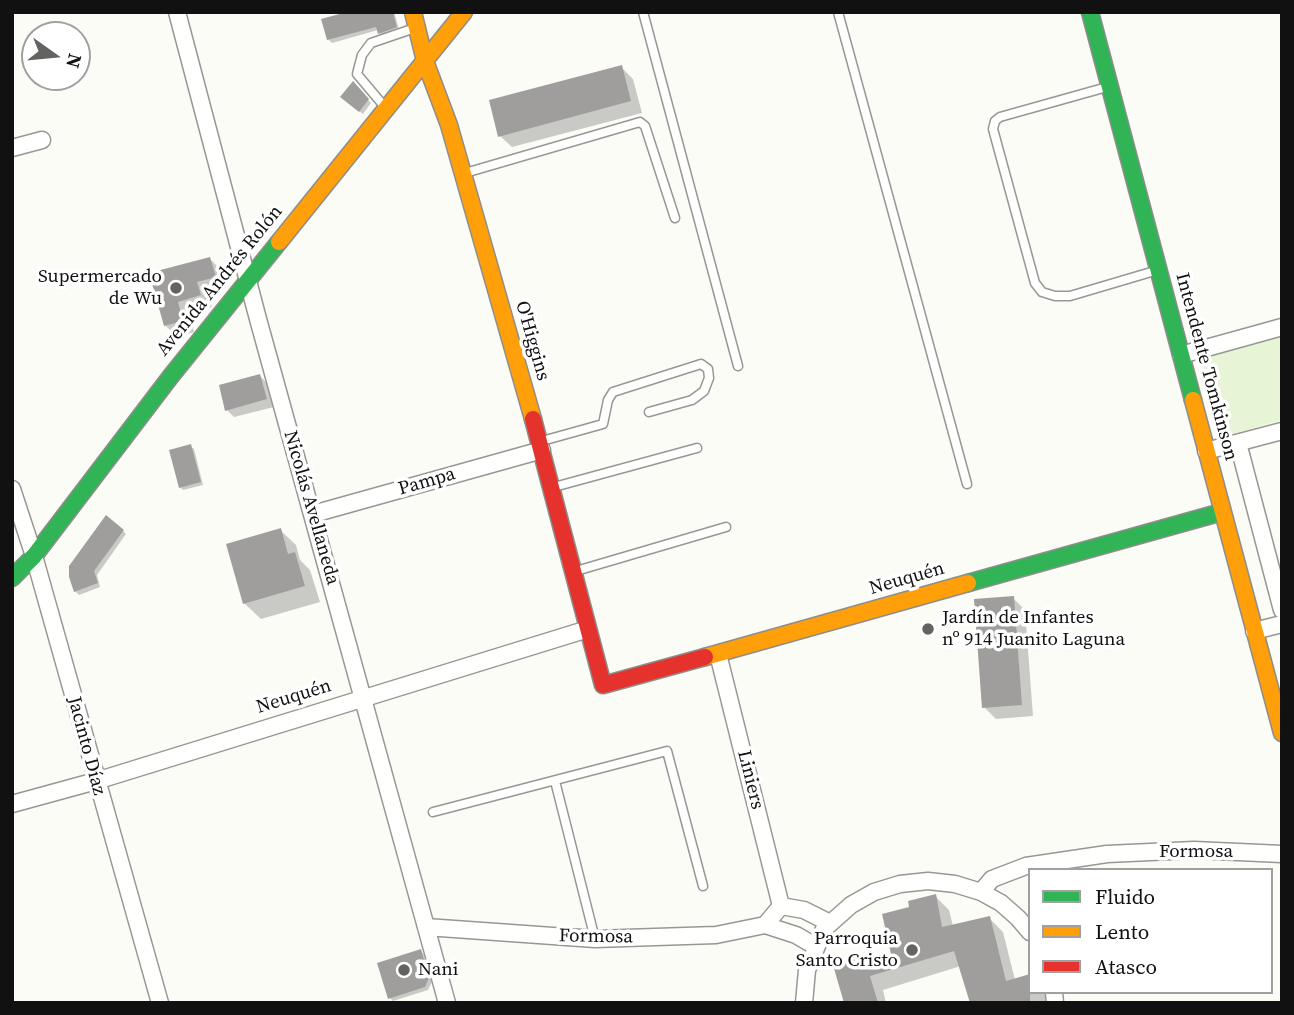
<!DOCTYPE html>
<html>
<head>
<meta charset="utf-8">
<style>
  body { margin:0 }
  #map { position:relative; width:1294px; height:1015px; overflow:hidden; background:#fcfcf7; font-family:"Source Serif 4",serif }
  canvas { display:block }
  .frame { position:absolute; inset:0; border:14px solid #111; pointer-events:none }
  .legend { position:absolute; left:1028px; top:868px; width:245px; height:126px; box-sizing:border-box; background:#fff; border:2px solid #a0a0a0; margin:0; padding:9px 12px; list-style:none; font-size:21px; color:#111 }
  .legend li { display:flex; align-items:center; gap:14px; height:35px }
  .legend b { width:35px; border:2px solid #a0a0a0 }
  .north { position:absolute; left:21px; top:21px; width:70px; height:70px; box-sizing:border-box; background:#fff; border:2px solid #a0a0a0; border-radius:50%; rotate:105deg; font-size:19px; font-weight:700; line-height:28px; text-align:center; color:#111 }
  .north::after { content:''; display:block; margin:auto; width:24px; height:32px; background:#636362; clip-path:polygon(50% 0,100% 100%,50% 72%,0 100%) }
</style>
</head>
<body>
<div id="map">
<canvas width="1294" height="1015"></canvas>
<div class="frame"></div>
<ul class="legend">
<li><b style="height:9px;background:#30b455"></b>Fluido</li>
<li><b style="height:9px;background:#ff9f0a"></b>Lento</li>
<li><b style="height:9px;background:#e5322d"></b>Atasco</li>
</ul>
<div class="north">N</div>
</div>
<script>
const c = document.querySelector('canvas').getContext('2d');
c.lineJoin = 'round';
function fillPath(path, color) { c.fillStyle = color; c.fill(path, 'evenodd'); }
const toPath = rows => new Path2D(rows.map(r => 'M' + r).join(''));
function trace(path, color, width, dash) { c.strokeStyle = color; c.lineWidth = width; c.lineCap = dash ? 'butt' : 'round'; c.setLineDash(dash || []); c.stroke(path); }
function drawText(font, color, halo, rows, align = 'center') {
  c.font = font + ' "Source Serif 4",serif'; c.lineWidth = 7; c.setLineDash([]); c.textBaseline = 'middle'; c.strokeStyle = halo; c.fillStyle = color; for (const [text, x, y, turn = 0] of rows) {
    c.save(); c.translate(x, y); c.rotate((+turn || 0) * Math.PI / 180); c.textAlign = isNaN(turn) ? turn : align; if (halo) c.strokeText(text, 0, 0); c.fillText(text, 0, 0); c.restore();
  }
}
const green = toPath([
  [1282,333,1282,420,1221,437,1199,356]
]);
const shadow = toPath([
  [353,12,394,12,399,30,382,36,378,30,332,43,328,39],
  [621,67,633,79,642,113,512,147,500,136],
  [353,83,371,103,363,114,345,100],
  [210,259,221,270,226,288,208,293,212,307,189,313,194,332,177,337,165,325,151,275],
  [260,376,268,384,274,407,234,417,227,410],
  [190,446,194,449,203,485,183,490,180,487],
  [280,530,296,545,300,560,310,570,320,602,261,619,245,604,228,545],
  [123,531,126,534,97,575,100,587,79,595,75,591],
  [1013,598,1025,610,1033,716,996,719,984,707],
  [935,896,949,910,953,926,989,918,1003,932,1015,980,1030,992,1045,992,1047,1003,972,1003,961,966,883,990,886,1003,846,1003,863,958,867,963,893,956,911,909],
  [421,951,424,955,432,982,428,990,393,1001,390,998]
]);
const building = toPath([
  [347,12,393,12,397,27,378,34,376,27,327,40,321,19],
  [622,65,631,101,498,137,489,100],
  [353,81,369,99,359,112,340,97],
  [210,257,216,277,197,282,201,295,178,302,183,321,164,326,149,273],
  [260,374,267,399,225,411,219,385],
  [191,444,201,482,179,488,169,450],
  [106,515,124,530,94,571,98,583,74,592,69,577,69,566],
  [281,528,288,554,295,552,305,586,243,604,226,544],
  [1014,596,1022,705,982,708,974,599],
  [936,894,942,927,990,916,1006,981,1030,974,1030,1003,970,1003,954,951,870,976,878,1003,844,1003,833,965,863,956,865,962,891,954,882,914,909,907,908,901],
  [421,949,429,978,425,987,388,999,377,963]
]);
const lane = toPath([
  [643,12,738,366],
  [838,12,967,484],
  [1107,87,1000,117,995,121,993,129,1035,283,1042,292,1055,296,1070,296,1158,270],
  [384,106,357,74,362,55,371,43,415,28],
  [465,173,640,122,645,126,675,218],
  [542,441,603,424,608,400,613,392,701,364,708,369,709,378,704,391,692,400,649,412],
  [554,487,697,448],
  [576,571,726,527],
  [555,781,595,939],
  [433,812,667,751,703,886]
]);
const street = toPath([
  [177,12,258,319,447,1003],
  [12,148,42,140],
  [1181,355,1282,327],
  [1238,443,1282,610],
  [1206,451,1282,431],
  [12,489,34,556,160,1003],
  [313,514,542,450],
  [1254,631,1282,624],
  [718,654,781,906],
  [12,804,96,781,588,629],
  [981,892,992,879,1026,866,1107,854,1194,850,1282,854],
  [765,925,781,906,804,910,830,923],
  [426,927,595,939,716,935,765,925,796,935,815,946],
  [1054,992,1055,1003],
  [804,1003,807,970,824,929,851,905,874,892,900,884,928,881,955,884,981,892,1001,903,1018,918,1030,932]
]);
const fast = toPath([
  [1090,12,1193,400],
  [12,578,34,556,171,376,279,242],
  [968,583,1222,512]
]);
const slow = toPath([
  [413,12,425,61,449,125,533,419],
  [279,242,464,12],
  [1193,400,1282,733],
  [705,657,968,583]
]);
const jam = toPath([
  [533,419,603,685,705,657]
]);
const markers = [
  [176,288,7,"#636362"],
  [928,629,7,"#636362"],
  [912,950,7,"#636362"],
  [404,970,7,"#636362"]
];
const poiNames = [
  ["Supermercado",162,277],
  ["de Wu",162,299],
  ["Jardín de Infantes",942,618,"left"],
  ["nº 914 Juanito Laguna",942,640,"left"],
  ["Parroquia",898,939],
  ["Santo Cristo",898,961],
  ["Nani",418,970,"left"]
];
const streetNames = [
  ["Avenida Andrés Rolón",220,281,-51],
  ["O'Higgins",532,341,74],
  ["Intendente Tomkinson",1206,367,75],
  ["Pampa",427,482,-16],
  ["Nicolás Avellaneda",311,508,74],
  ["Neuquén",907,579,-16],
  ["Neuquén",294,697,-17],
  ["Jacinto Díaz",86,746,75],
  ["Liniers",750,780,76],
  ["Formosa",1196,852],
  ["Formosa",596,937,1]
];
fillPath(green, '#e7f4d6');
fillPath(shadow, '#0003');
fillPath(building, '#a09e9c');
trace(lane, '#979795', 11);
trace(street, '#979795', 19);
trace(fast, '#8d8d8b', 19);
trace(slow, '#8d8d8b', 19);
trace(jam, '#8d8d8b', 19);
trace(lane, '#fffffe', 8);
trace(street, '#fffffe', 16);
trace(fast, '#30b455', 16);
trace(slow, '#ff9f0a', 16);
trace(jam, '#e5322d', 16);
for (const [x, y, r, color] of markers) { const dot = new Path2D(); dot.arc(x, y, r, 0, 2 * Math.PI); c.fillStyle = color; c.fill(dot); trace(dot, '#fff', 2.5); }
drawText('19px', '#111', '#fff', poiNames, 'right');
drawText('19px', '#111', '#fff', streetNames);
</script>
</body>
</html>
